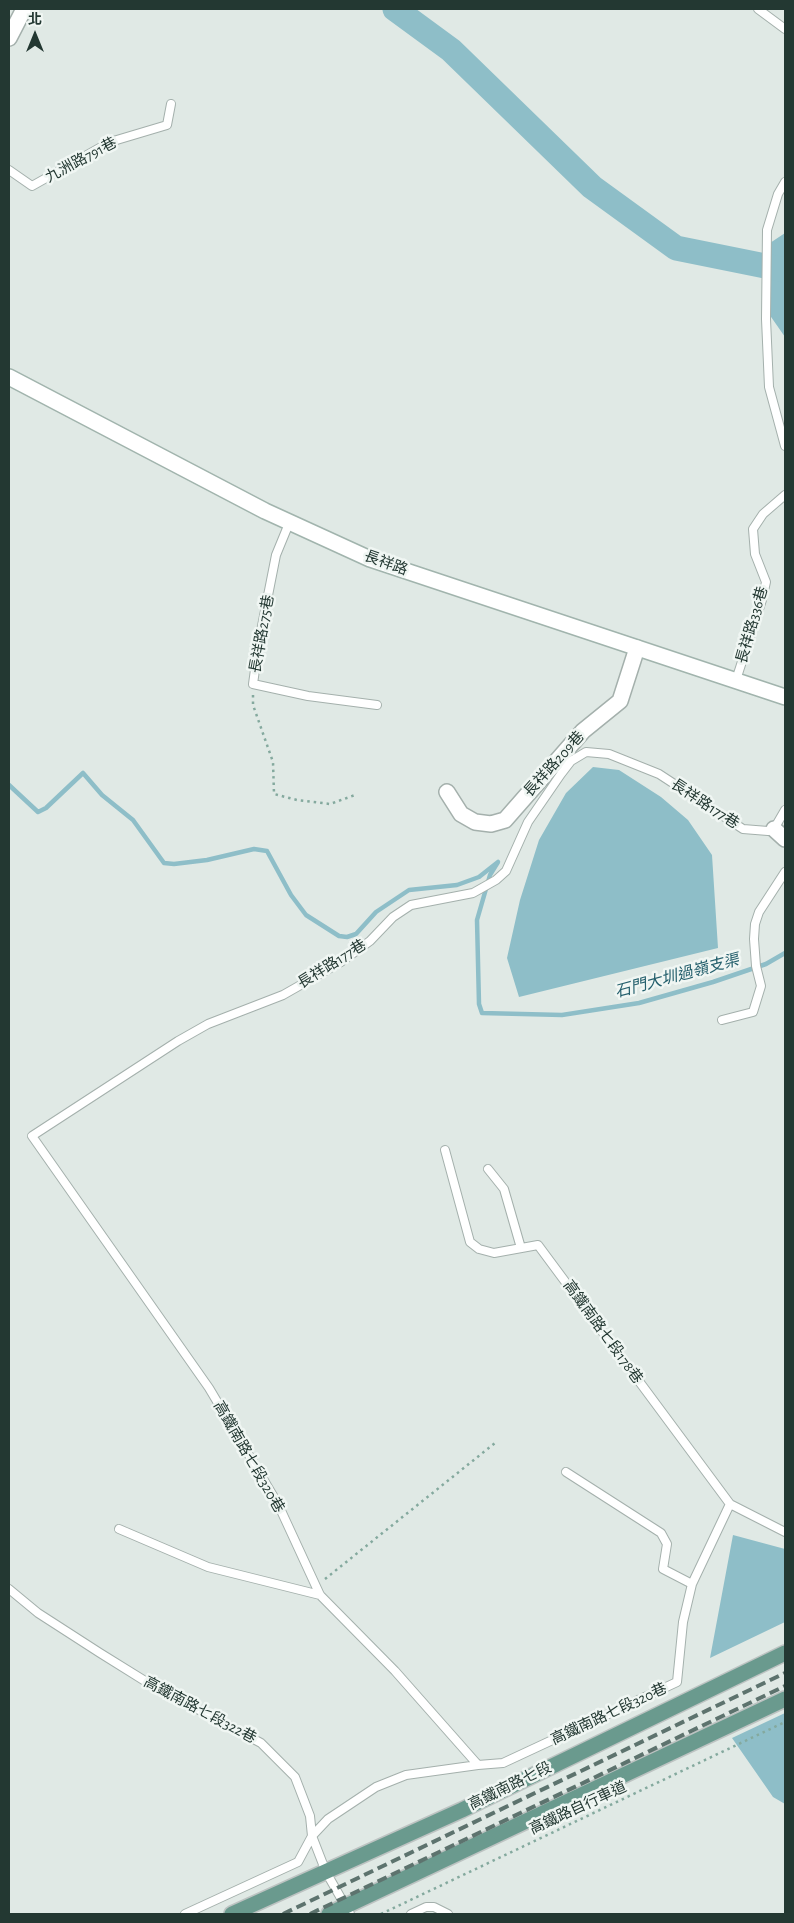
<!DOCTYPE html>
<html>
<head>
<meta charset="utf-8">
<style>
  body { margin:0 }
  #map { position:relative; width:794px; height:1923px; overflow:hidden; background:#e0e9e5; font-family:"Alegreya Sans","Noto Sans TC",sans-serif }
  canvas { display:block }
  .frame { position:absolute; inset:0; border:10px solid #233832; pointer-events:none }
  .north { position:absolute; left:10px; top:10px; width:50px; height:50px; -webkit-text-stroke:4px #f0f6f3; paint-order:stroke; rotate:0deg; font-size:14px; font-weight:700; line-height:20px; text-align:center; color:#233832 }
  .north::after { content:''; display:block; margin:auto; width:18px; height:22px; background:#233832; clip-path:polygon(50% 0,100% 100%,50% 72%,0 100%) }
</style>
</head>
<body>
<div id="map">
<canvas width="794" height="1923"></canvas>
<div class="frame"></div>
<div class="north">北</div>
</div>
<script>
const c = document.querySelector('canvas').getContext('2d');
c.lineJoin = 'round';
function fillPath(path, color) { c.fillStyle = color; c.fill(path, 'evenodd'); }
const toPath = rows => new Path2D(rows.map(r => 'M' + r).join(''));
function trace(path, color, width, dash) { c.strokeStyle = color; c.lineWidth = width; c.lineCap = dash ? 'butt' : 'round'; c.setLineDash(dash || []); c.stroke(path); }
function drawText(font, color, halo, rows, align = 'center') {
  c.font = font + ' "Alegreya Sans","Noto Sans TC",sans-serif'; c.lineWidth = 5; c.setLineDash([]); c.textBaseline = 'middle'; c.strokeStyle = halo; c.fillStyle = color; for (const [text, x, y, turn = 0] of rows) {
    c.save(); c.translate(x, y); c.rotate((+turn || 0) * Math.PI / 180); c.textAlign = isNaN(turn) ? turn : align; if (halo) c.strokeText(text, 0, 0); c.fillText(text, 0, 0); c.restore();
  }
}
const water = toPath([
  [785,233,785,337,769,314,770,243],
  [593,767,619,770,661,797,688,820,712,855,718,948,519,997,507,958,520,900,539,840,566,793],
  [733,1535,785,1549,785,1622,710,1658],
  [785,1713,785,1804,773,1797,732,1738]
]);
const stream = toPath([
  [9,785,38,812,46,808,83,773,102,795,133,820,164,863,174,864,207,860,254,849,267,851,291,895,306,915,339,936,347,937,356,934,376,912,409,890,457,885,479,877,498,862,490,875,477,920,479,1004,482,1013,562,1015,639,1003,713,982,766,964,785,953]
]);
const river = toPath([
  [395,9,451,50,592,187,676,248,785,270]
]);
const path = toPath([
  [253,695,253,705,273,762,274,794,297,800,330,804,355,795],
  [325,1579,495,1443],
  [381,1914,785,1722]
]);
const lane = toPath([
  [758,9,785,29],
  [9,170,32,186,110,142,167,125,171,104],
  [785,182,778,194,767,230,766,319,769,387,785,446],
  [290,521,276,555,259,641,253,684,308,696,377,705],
  [736,680,762,600,766,582,755,554,753,529,763,514,785,495],
  [722,1020,753,1012,761,986,756,966,754,939,755,924,759,912,785,872],
  [445,1150,470,1242,479,1249,494,1253,538,1245,730,1504,785,1532],
  [488,1169,504,1189,521,1248],
  [566,1472,661,1533,667,1544,663,1569,692,1584],
  [730,1504,692,1584,683,1622,677,1682,503,1763,478,1765,395,1671,320,1595,278,1504,209,1388,32,1136,178,1041,208,1024,283,995,341,962,370,941,393,917,411,905,473,893,496,880,506,871,528,822,561,774,571,761,586,752,609,754,659,774,743,829,768,831,774,829,785,810],
  [119,1529,208,1567,320,1595],
  [9,1589,38,1613,100,1653,145,1681,261,1743,295,1777,310,1816,312,1836,326,1872,350,1914],
  [185,1914,298,1862,312,1836,328,1819,376,1787,406,1775,478,1765],
  [411,1914,426,1907,434,1907,448,1914]
]);
const street = toPath([
  [9,38,24,9],
  [447,792,461,814,475,822,491,824,505,820,583,731,620,701,637,648],
  [774,829,785,839]
]);
const secondary = toPath([
  [9,377,265,511,370,559,785,697]
]);
const primary = toPath([
  [232,1914,462,1810,785,1653],
  [329,1914,785,1699]
]);
const rail = toPath([
  [283,1914,785,1673],
  [310,1914,785,1686]
]);
const streetNames = [
  ["九洲路791巷",81,160,-28],
  ["長祥路",386,563,20],
  ["長祥路336巷",752,625,-74],
  ["長祥路275巷",262,634,-80],
  ["長祥路209巷",554,764,-48],
  ["長祥路177巷",705,804,33],
  ["長祥路177巷",332,964,-32],
  ["高鐵南路七段178巷",603,1332,54],
  ["高鐵南路七段320巷",249,1457,60],
  ["高鐵南路七段322巷",200,1710,28],
  ["高鐵南路七段320巷",609,1714,-25],
  ["高鐵南路七段",510,1786,-26],
  ["高鐵路自行車道",578,1808,-25]
];
const waterNames = [
  ["石門大圳過嶺支渠",677,976,-15]
];
fillPath(water, '#8ebec8');
trace(stream, '#8ebec8', 4.5);
trace(river, '#8ebec8', 25);
trace(lane, '#a4b0ac', 10);
trace(street, '#a4b0ac', 18);
trace(secondary, '#a1b4ad', 18);
trace(primary, '#bdc3c2', 18);
trace(path, '#84a99e', 2.5, [2.5, 4]);
trace(lane, '#fff', 8);
trace(street, '#fff', 15);
trace(secondary, '#fff', 15);
trace(primary, '#6a9a8e', 15);
trace(rail, '#5d736e', 4, [10, 5]);
drawText('15px', '#233832', '#f0f6f3', streetNames);
drawText('italic 16px', '#245f6c', '#f0f6f3', waterNames);
</script>
</body>
</html>
